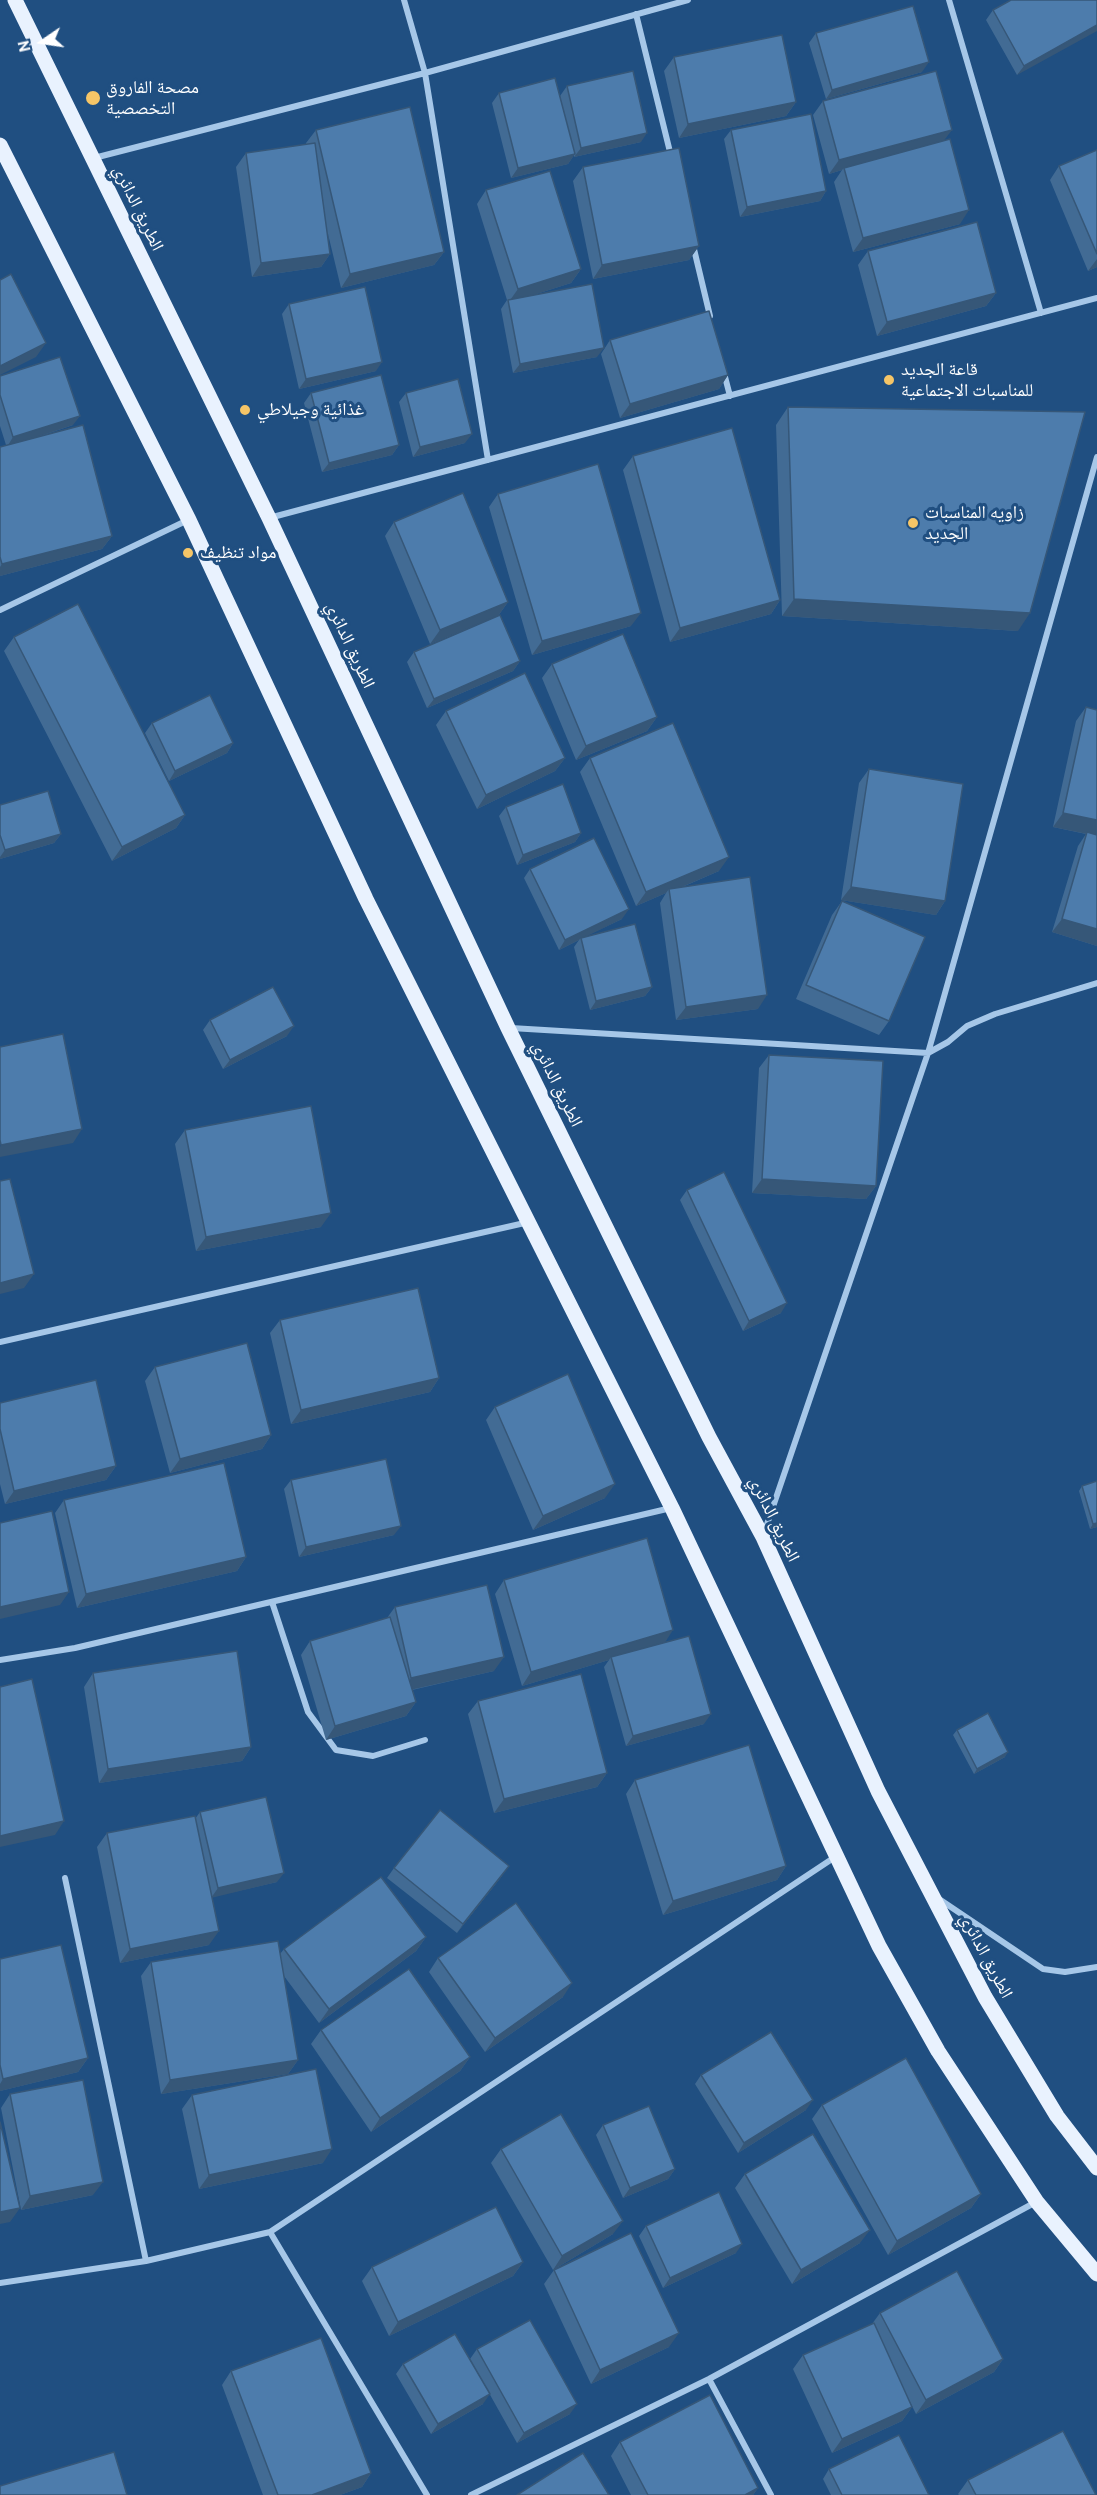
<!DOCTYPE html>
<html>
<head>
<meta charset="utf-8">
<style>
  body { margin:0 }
  #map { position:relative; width:1097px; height:2495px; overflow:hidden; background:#204f81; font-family:Cabin,sans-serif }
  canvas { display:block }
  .north { position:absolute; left:12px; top:12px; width:60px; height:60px; -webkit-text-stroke:4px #204f81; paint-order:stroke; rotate:257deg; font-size:16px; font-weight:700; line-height:24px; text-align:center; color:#fff }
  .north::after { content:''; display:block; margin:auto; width:21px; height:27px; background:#fff; clip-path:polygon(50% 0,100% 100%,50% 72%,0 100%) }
</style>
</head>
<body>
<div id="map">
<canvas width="1097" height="2495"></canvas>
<div class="north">N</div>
</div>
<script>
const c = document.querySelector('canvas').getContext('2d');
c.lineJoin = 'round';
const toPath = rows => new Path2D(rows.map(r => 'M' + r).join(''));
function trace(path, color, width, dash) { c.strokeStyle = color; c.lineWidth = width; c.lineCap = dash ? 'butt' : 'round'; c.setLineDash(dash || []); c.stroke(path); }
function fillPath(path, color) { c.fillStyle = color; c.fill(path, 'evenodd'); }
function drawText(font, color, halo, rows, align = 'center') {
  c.font = font + ' Cabin,"Noto Naskh Arabic",sans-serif'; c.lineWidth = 6; c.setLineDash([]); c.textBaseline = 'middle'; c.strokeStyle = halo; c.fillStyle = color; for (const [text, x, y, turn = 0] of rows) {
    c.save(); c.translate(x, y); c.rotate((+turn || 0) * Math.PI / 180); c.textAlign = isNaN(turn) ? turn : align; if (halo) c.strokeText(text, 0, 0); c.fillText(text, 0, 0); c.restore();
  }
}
const minor = toPath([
  [404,0,425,73,488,460],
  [949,0,1041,313],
  [636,14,671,156],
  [94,158,425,73,688,0],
  [693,245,710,316],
  [724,373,730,396],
  [269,518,1097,298],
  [0,610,188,520],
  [511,1028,928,1053,948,1042,967,1026,995,1014,1097,983],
  [0,1342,529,1222],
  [764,1533,928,1053,1097,457],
  [272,1602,308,1712,336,1750,373,1756,425,1740],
  [0,1660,75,1648,671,1508],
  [65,1878,146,2261],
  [939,1899,1043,1969,1065,1972,1097,1967],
  [270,2232,427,2495],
  [0,2283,146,2261,270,2232,835,1857],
  [709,2379,771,2495],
  [471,2495,709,2379,1036,2202]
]);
const primary = toPath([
  [15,0,269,518,508,1028,709,1437,763,1537,878,1791,985,1997,1057,2116,1097,2168],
  [0,145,189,520,366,899,672,1508,879,1946,938,2051,1037,2202,1097,2274]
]);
const wall = toPath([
  [1097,0,1017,75,986,20,993,10],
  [816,33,922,72,826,99,809,43],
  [674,57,796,102,786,116,679,138,664,71],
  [567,86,641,142,574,157,574,155,568,164,511,178,492,103,499,93,564,114,560,96],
  [823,101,943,141,960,224,853,252,834,182,842,170,829,174,813,115],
  [316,130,444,252,434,265,341,288,328,234,330,254,321,267,252,277,236,167,246,153,306,145,306,143],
  [731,130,826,191,820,201,740,217,724,139],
  [1097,150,1097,267,1088,271,1050,180,1059,166],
  [583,167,699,246,689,260,593,279,573,181],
  [486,190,581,269,571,283,533,295,597,357,513,373,501,309,507,300,477,204],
  [868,251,996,293,986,306,877,336,858,265],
  [289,304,376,371,299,389,282,314],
  [610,340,728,375,719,389,620,418,601,354],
  [0,376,73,425,38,437,112,536,102,549,0,576,0,447,6,445,0,426],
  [311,393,399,445,392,455,322,472,304,403],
  [406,393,465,443,413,457,399,402],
  [788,407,1018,631,782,616,776,425],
  [633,456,780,600,771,614,670,642,623,470],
  [498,494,631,626,532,655,489,507],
  [394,522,508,602,498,616,520,661,513,671,427,708,407,662,414,652,491,619,430,644,385,536],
  [14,637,185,815,176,828,112,861,4,651],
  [552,664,657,717,647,731,576,760,542,678],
  [1086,707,1097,946,1052,932,1078,846,1086,834,1053,827,1076,721],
  [446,711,565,758,555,771,477,809,436,725],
  [152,723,233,743,227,753,169,781,145,733],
  [590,758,719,871,680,888,758,1009,676,1020,660,903,666,893,636,906,580,772],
  [869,769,945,901,936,915,841,900,859,783],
  [0,805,61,834,54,843,0,859],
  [506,807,581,833,575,842,517,865,499,816],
  [530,869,622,919,586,936,652,987,645,996,590,1010,574,947,579,940,559,950,524,878],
  [842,901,889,1021,879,1035,796,999,832,915],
  [210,1020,287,1036,223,1069,203,1030],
  [769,1055,876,1186,866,1199,752,1193,759,1068],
  [185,1130,321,1227,196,1251,175,1144],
  [687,1190,781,1313,743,1331,680,1200],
  [280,1320,439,1378,430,1392,291,1424,270,1333],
  [155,1367,271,1435,262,1449,170,1473,145,1381],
  [0,1403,116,1466,106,1480,5,1504,0,1484],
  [495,1407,605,1498,533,1530,486,1420],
  [291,1480,394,1535,299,1557,284,1489],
  [1097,1481,1097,1527,1090,1529,1079,1491,1082,1486],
  [64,1500,246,1557,237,1571,77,1608,55,1513],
  [504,1580,664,1643,704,1724,626,1746,604,1667,609,1660,522,1686,495,1594],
  [395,1607,494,1671,412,1690,416,1702,406,1716,326,1740,301,1655,310,1641,387,1618],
  [93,1673,251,1747,242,1761,99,1783,84,1687],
  [478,1701,607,1773,597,1787,494,1813,468,1714],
  [957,1730,1005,1757,974,1774,953,1735],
  [635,1780,786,1866,777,1880,663,1915,626,1794],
  [200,1812,277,1882,212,1897,209,1945,120,1963,97,1847,107,1833,195,1819],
  [394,1868,502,1876,457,1933,387,1878],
  [426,1937,416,1951,319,2023,284,1976,298,2060,288,2074,161,2094,141,1976,151,1962,280,1954,284,1949],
  [438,1958,563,1997,485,2052,429,1972],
  [0,1959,88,2058,78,2072,0,2091],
  [321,2030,470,2057,460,2071,371,2132,311,2044],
  [701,2075,806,2110,738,2153,695,2084],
  [10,2094,93,2195,21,2210,1,2108],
  [192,2095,323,2163,199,2189,182,2109],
  [822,2105,981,2194,971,2208,888,2255,812,2119],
  [603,2125,675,2169,668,2179,623,2198,596,2135],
  [501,2149,613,2234,553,2270,491,2163],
  [745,2174,860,2243,792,2284,735,2188],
  [646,2226,736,2253,663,2288,639,2236],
  [523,2262,513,2276,389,2336,362,2281,372,2267],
  [554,2270,669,2347,591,2384,544,2284],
  [880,2313,1003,2359,994,2372,916,2414,907,2396,912,2407,902,2421,832,2453,793,2369,803,2355,872,2324],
  [477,2349,570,2414,517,2443,470,2359],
  [403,2364,483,2404,431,2434,396,2374],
  [231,2371,371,2473,362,2487,340,2495,263,2495,222,2385],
  [620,2442,758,2488,753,2495,631,2495,611,2456],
  [829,2469,929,2495,831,2495,823,2479],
  [968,2480,1096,2495,959,2495,958,2494]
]);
const shadedWall = toPath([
  [1097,25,1097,31,1017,75,1024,66],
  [929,62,922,72,826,99,832,90],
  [796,102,786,116,679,138,688,124],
  [952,130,942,143,844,168,842,170,829,174,839,160],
  [647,133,641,142,574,157,581,148],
  [575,154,568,164,511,178,518,168],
  [826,191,820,201,740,217,747,207],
  [969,210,960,224,853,252,863,238],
  [699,246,689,260,593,279,602,265],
  [444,252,434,265,341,288,350,274],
  [330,254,321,267,252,277,261,263],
  [1097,259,1097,267,1088,271],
  [581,269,571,283,508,303,518,289],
  [996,293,986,306,877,336,887,322],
  [46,343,36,357,0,375,0,366],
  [604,348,597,357,513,373,520,364],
  [382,362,376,371,299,389,306,379],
  [728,375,719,389,620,418,630,404],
  [80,416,73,425,7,447,13,437],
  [472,434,465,443,413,457,420,447],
  [399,445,392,455,322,472,329,463],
  [112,536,102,549,0,576,0,567,2,564],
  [794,599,1030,613,1018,631,782,616],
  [780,600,771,614,670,642,680,628],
  [508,602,498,616,430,644,440,630],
  [641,613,631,626,532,655,542,641],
  [520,661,513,671,427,708,434,699],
  [657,717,647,731,576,760,586,746],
  [233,743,227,753,169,781,175,771],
  [565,758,555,771,477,809,486,795],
  [1063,813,1097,820,1097,836,1053,827],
  [185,815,176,828,112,861,122,847],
  [581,833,575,842,517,865,523,855],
  [61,834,54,843,0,859,0,857,5,850],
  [729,857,719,871,670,892,669,889,666,893,636,906,646,892],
  [851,887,945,901,936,915,841,900],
  [629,909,622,919,581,939,581,938,579,940,559,950,565,940],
  [1062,919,1097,929,1097,946,1052,932],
  [652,987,645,996,590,1010,596,1001],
  [767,995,758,1009,676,1020,686,1007],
  [294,1026,287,1036,223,1069,230,1060],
  [82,1129,73,1143,0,1157,0,1147,1,1145],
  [762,1179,876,1186,866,1199,752,1193],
  [331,1213,321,1227,196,1251,206,1237],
  [34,1274,24,1288,0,1294,0,1283],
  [787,1303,781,1313,743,1331,749,1321],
  [439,1378,430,1392,291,1424,301,1410],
  [271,1435,262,1449,170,1473,180,1459],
  [116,1466,106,1480,5,1504,14,1491],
  [615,1484,605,1498,533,1530,543,1516],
  [1097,1523,1097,1527,1090,1529,1093,1524],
  [401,1526,394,1535,299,1557,306,1547],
  [246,1557,237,1571,77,1608,86,1594],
  [69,1592,60,1605,0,1619,0,1607],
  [673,1630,664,1644,611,1657,609,1660,522,1686,531,1672],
  [504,1657,494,1671,401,1692,411,1678],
  [416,1702,406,1716,326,1740,335,1726],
  [711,1714,704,1724,626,1746,633,1736],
  [251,1747,242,1761,99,1783,108,1769],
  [1008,1752,1005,1757,974,1774,977,1769],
  [607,1773,597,1787,494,1813,504,1799],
  [64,1821,55,1835,0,1847,0,1836],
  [509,1866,502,1876,457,1933,463,1924],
  [786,1866,777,1880,663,1915,673,1901],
  [284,1873,277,1882,211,1898,218,1888],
  [219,1931,209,1945,120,1963,130,1949],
  [426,1937,416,1951,319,2023,329,2009],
  [572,1983,563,1997,485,2052,495,2038],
  [470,2057,460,2071,371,2132,380,2118],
  [88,2058,78,2072,0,2091,0,2084,3,2079],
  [298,2060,288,2074,161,2094,170,2080],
  [813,2100,806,2110,738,2153,744,2143],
  [332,2149,323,2163,199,2189,209,2175],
  [675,2169,668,2179,623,2198,630,2188],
  [103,2182,93,2195,21,2210,30,2196],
  [981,2194,971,2208,888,2255,897,2241],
  [20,2208,10,2222,0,2224,0,2212],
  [623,2221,613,2234,553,2270,562,2256],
  [870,2230,860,2243,792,2284,801,2270],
  [742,2244,736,2253,663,2288,670,2278],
  [523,2262,513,2276,389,2336,398,2322],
  [679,2333,669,2347,591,2384,600,2370],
  [1003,2359,994,2372,916,2414,926,2400],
  [490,2394,483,2404,431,2434,438,2424],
  [577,2404,570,2414,517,2443,524,2433],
  [912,2407,902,2421,832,2453,842,2439],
  [371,2473,362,2487,340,2495,312,2495],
  [758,2488,753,2495,745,2495]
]);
const building = toPath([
  [1011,0,1097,0,1097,25,1024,66,993,10,1011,0],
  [913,6,929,62,832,90,816,33,913,6],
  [782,35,796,102,688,124,674,57,782,35],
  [633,71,647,133,581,148,567,86,633,71],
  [936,71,952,130,839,160,823,101,936,71],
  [555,78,575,154,518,168,499,93,555,78],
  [410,107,444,252,350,274,316,130,410,107],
  [811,114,826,191,747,207,731,130,811,114],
  [950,139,969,210,863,238,844,168,950,139],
  [315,143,330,254,261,263,246,153,315,143],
  [679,148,699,246,602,265,583,167,679,148],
  [1097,150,1097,254,1059,166,1097,150],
  [550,171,581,269,518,289,486,190,550,171],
  [977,222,996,293,887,322,868,251,977,222],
  [11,274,46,343,0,366,0,280,11,274],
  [592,284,604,348,520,364,508,300,592,284],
  [365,287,382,362,306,379,289,304,365,287],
  [709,311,728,375,630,404,610,340,709,311],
  [60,357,80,416,13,437,0,395,0,376,60,357],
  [381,375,399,445,329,463,311,393,381,375],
  [458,379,472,434,420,447,406,393,458,379],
  [788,407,1085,412,1030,613,794,599,788,407],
  [83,425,112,536,2,564,0,557,0,447,83,425],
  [732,428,780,600,680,628,633,456,732,428],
  [598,464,641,613,542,641,498,494,598,464],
  [463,493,508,602,440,630,394,522,463,493],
  [78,604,185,815,122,847,14,637,78,604],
  [500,615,520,661,434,699,414,652,500,615],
  [623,634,657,717,586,746,552,664,623,634],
  [525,673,565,758,486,795,446,711,525,673],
  [210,695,233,743,175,771,152,723,210,695],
  [1086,707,1097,710,1097,820,1063,813,1086,707],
  [673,723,729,857,646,892,590,758,673,723],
  [869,769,963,784,945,901,851,887,869,769],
  [563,784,581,833,523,855,506,807,563,784],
  [48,791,61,834,5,850,0,835,0,805,48,791],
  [1087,832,1097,835,1097,929,1062,919,1087,832],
  [594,838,629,909,565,940,530,869,594,838],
  [750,877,767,995,686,1007,669,889,750,877],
  [842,901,925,937,889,1021,806,985,842,901],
  [635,924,652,987,596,1001,581,938,635,924],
  [273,987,294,1026,230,1060,210,1020,273,987],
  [63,1034,82,1129,1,1145,0,1140,0,1047,63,1034],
  [769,1055,883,1061,876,1186,762,1179,769,1055],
  [311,1106,331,1213,206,1237,185,1130,311,1106],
  [724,1172,787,1303,749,1321,687,1190,724,1172],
  [10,1179,34,1274,0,1283,0,1181,10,1179],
  [418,1288,439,1378,301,1410,280,1320,418,1288],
  [247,1343,271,1435,180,1459,155,1367,247,1343],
  [568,1374,615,1484,543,1516,495,1407,568,1374],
  [96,1380,116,1466,14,1491,0,1429,0,1403,96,1380],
  [386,1459,401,1526,306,1547,291,1480,386,1459],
  [224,1463,246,1557,86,1594,64,1500,224,1463],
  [1097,1481,1097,1523,1093,1524,1082,1486,1097,1481],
  [52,1511,69,1592,0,1607,0,1523,52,1511],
  [647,1538,673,1630,531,1672,504,1580,647,1538],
  [487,1585,504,1657,411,1678,395,1607,487,1585],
  [390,1617,416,1702,335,1726,310,1641,390,1617],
  [689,1636,711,1714,633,1736,611,1657,689,1636],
  [237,1651,251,1747,108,1769,93,1673,237,1651],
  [581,1674,607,1773,504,1799,478,1701,581,1674],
  [32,1679,64,1821,0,1836,0,1687,32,1679],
  [988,1713,1008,1752,977,1769,957,1730,988,1713],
  [749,1745,786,1866,673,1901,635,1780,749,1745],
  [266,1797,284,1873,218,1888,200,1812,266,1797],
  [440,1810,509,1866,463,1924,394,1868,440,1810],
  [195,1816,219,1931,130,1949,107,1833,195,1816],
  [381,1877,426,1937,329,2009,284,1949,381,1877],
  [516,1903,572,1983,495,2038,438,1958,516,1903],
  [278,1941,298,2060,170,2080,151,1962,278,1941],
  [61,1945,88,2058,3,2079,0,2065,0,1959,61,1945],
  [409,1969,470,2057,380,2118,321,2030,409,1969],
  [771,2032,813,2100,744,2143,701,2075,771,2032],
  [906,2058,981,2194,897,2241,822,2105,906,2058],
  [316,2069,332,2149,209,2175,192,2095,316,2069],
  [83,2080,103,2182,30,2196,10,2094,83,2080],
  [649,2106,675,2169,630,2188,603,2125,649,2106],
  [561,2114,623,2221,562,2256,501,2149,561,2114],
  [0,2122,20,2208,0,2212,0,2122],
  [813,2134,870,2230,801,2270,745,2174,813,2134],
  [719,2192,742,2244,670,2278,646,2226,719,2192],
  [496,2207,523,2262,398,2322,372,2267,496,2207],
  [631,2233,679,2333,600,2370,554,2270,631,2233],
  [957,2271,1003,2359,926,2400,880,2313,957,2271],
  [530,2320,577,2404,524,2433,477,2349,530,2320],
  [874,2323,912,2407,842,2439,803,2355,874,2323],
  [455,2334,490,2394,438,2424,403,2364,455,2334],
  [321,2338,371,2473,312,2495,278,2495,231,2371,321,2338],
  [710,2395,758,2488,745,2495,648,2495,620,2442,710,2395],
  [1063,2431,1096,2495,976,2495,968,2480,1063,2431],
  [899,2435,929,2495,842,2495,829,2469,899,2435],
  [114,2452,127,2495,0,2495,0,2486,114,2452],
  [583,2453,609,2495,517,2495,583,2453]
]);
const markers = [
  [93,98,8,"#f5c567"],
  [889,380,6,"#f5c567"],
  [245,410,6,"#f5c567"],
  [913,523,6,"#f5c567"],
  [188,553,6,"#f5c567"]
];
const poiNames = [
  ["مصحة الفاروق",106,88],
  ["التخصصية",106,109],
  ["قاعة الجديد",901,370],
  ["للمناسبات الاجتماعية",901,391],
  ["غذائية وجيلاطي",257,410],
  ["زاويه المناسبات",925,513],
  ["الجديد",925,534],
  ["مواد تنظيف",200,553]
];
const streetNames = [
  ["الطريق الدائري",138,208,64],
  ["الطريق الدائري",350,645,65],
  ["الطريق الدائري",557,1084,64],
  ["الطريق الدائري",774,1519,64],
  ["الطريق الدائري",986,1956,62]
];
trace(minor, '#a6c7e8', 6);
trace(primary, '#e9f2fe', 15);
fillPath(wall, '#426b94');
fillPath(shadedWall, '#365778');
fillPath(building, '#4d7cac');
trace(building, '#365778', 1.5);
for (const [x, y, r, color] of markers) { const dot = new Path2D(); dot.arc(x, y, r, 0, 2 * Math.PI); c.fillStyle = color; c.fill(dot); trace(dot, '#204f81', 2); }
drawText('18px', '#fff', '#204f81', poiNames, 'left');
drawText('18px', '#fff', '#204f81', streetNames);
</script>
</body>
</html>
